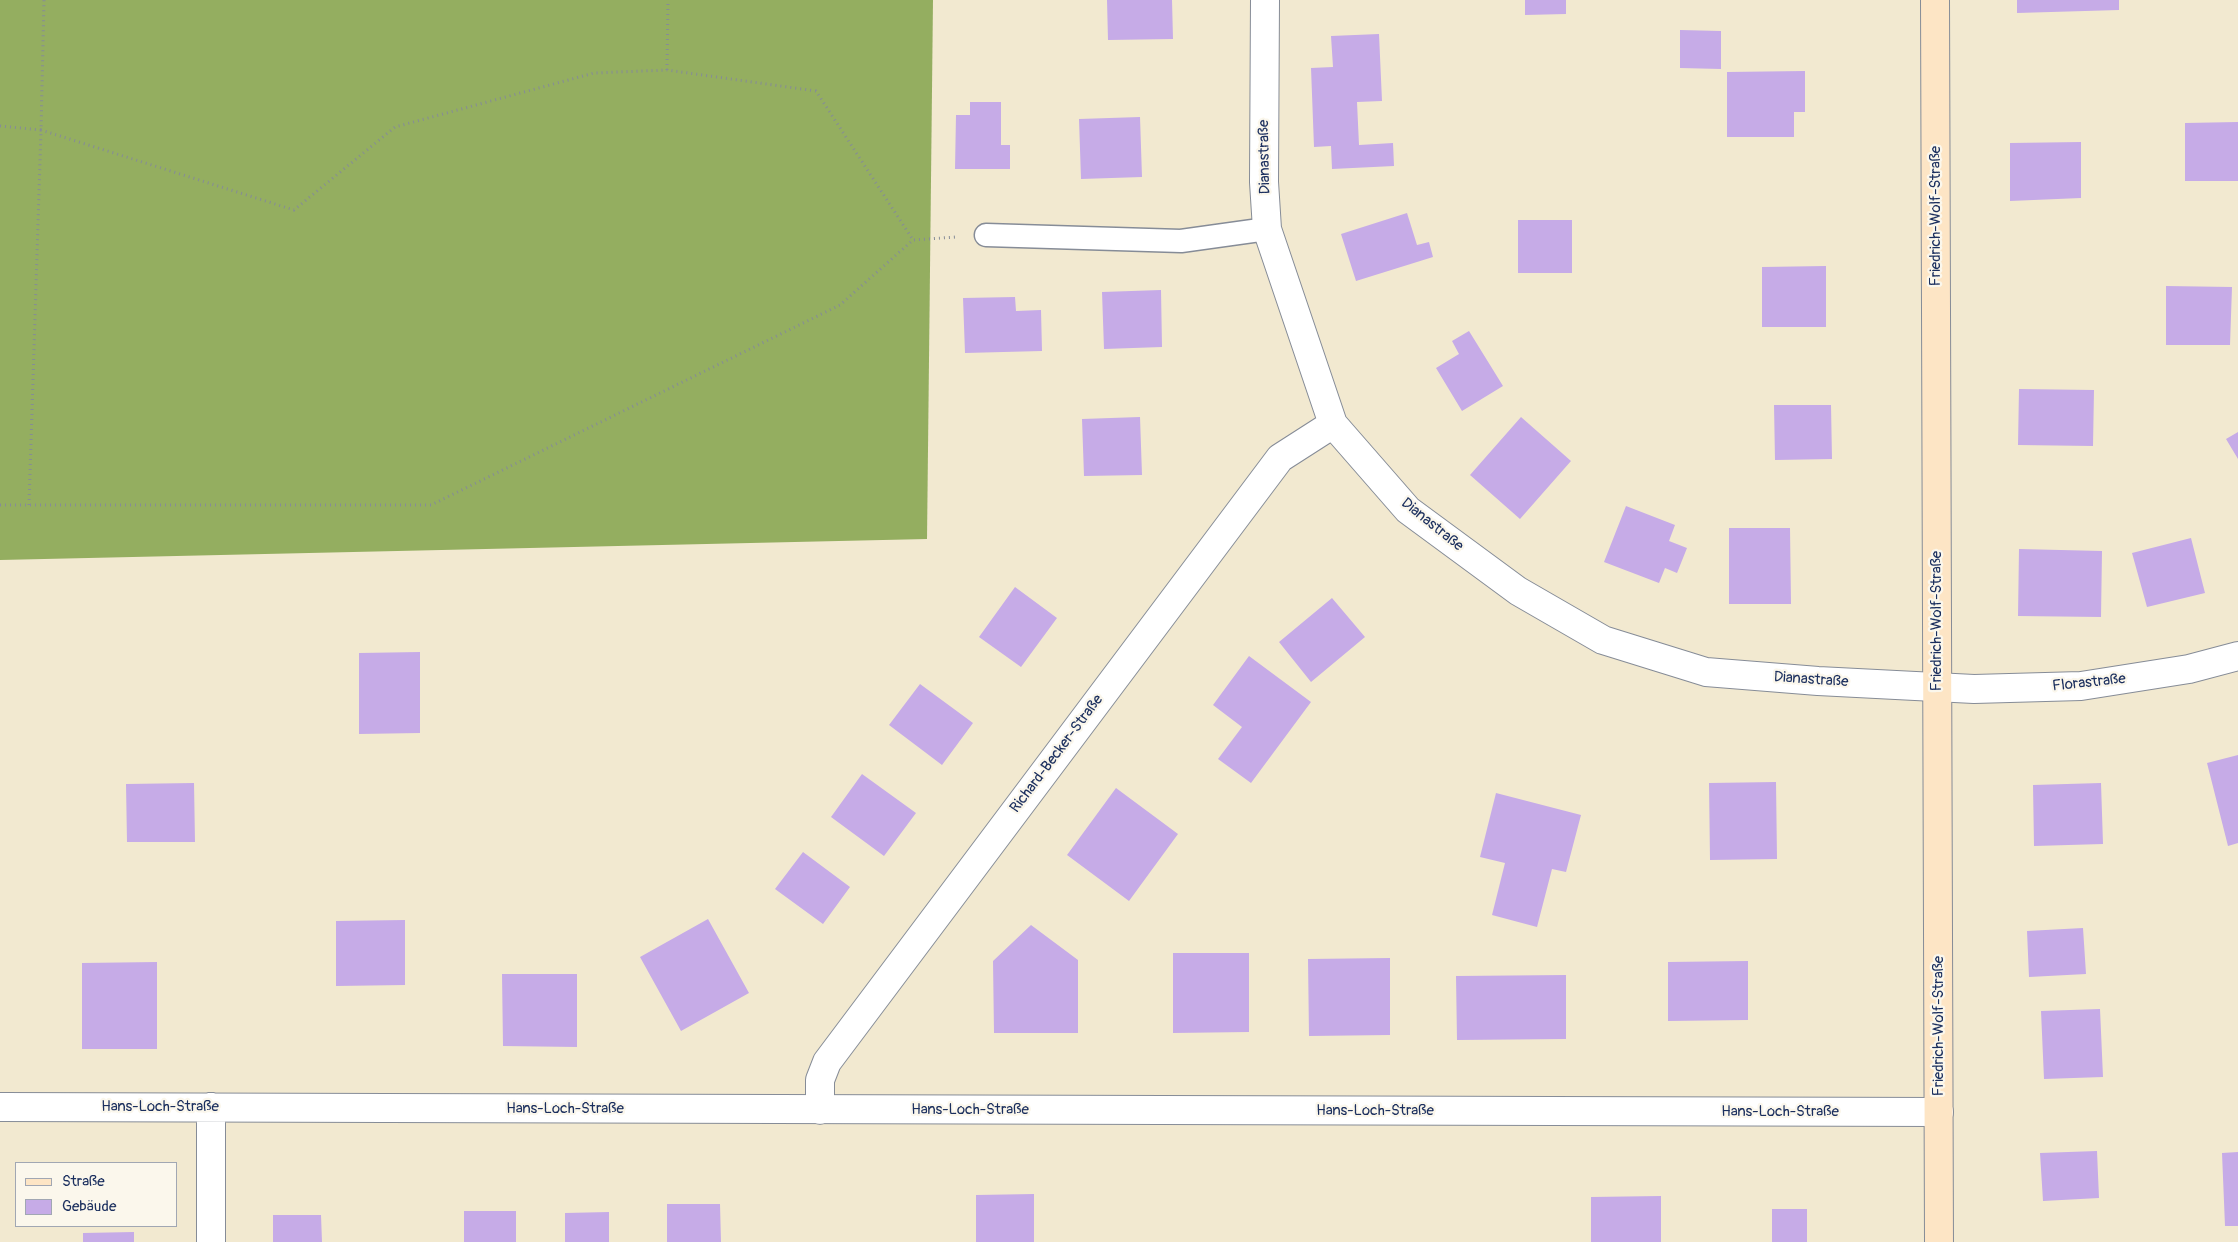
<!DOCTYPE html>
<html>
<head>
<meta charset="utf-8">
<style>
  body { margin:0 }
  #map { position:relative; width:2238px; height:1242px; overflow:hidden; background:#f2e9d0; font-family:Pangolin,sans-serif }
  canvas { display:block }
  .legend { position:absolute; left:15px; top:1162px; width:162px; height:65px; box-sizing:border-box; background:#fbf7ec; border:1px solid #a1a7b3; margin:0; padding:6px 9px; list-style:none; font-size:15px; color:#1b2f5e }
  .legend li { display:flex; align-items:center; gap:10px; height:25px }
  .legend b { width:25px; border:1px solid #a1a7b3 }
</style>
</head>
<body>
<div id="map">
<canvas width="2238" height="1242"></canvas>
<ul class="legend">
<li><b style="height:6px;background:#fde5c5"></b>Straße</li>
<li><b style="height:14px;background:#c6abe7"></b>Gebäude</li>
</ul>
</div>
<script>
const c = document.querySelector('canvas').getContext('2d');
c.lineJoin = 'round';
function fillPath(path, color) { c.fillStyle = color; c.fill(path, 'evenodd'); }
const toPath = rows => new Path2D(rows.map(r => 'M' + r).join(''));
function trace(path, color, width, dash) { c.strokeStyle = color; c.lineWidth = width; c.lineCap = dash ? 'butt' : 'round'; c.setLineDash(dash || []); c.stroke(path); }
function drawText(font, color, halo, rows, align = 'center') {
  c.font = font + ' Pangolin,sans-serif'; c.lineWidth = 4.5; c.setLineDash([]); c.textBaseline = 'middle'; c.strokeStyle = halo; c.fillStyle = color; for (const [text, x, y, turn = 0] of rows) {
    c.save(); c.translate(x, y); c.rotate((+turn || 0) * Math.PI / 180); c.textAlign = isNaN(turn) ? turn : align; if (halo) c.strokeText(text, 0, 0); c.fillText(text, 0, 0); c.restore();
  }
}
const forest = toPath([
  [0,0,933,0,927,539,0,560]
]);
const building = toPath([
  [1107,0,1172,0,1173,39,1108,40],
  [1525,0,1566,0,1566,14,1525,15],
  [2017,0,2119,0,2119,10,2017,13],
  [1680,30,1721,31,1721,69,1680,68],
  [1379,34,1382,101,1357,102,1359,145,1393,143,1394,166,1332,169,1331,146,1314,147,1311,68,1333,67,1331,36],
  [1805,71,1805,112,1794,112,1794,137,1727,137,1727,72],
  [970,102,1001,102,1001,145,1010,145,1010,169,955,169,956,115,970,115],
  [1140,117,1142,177,1081,179,1079,119],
  [2238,122,2238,181,2185,181,2185,123],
  [2081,142,2081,198,2010,201,2010,143],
  [1407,213,1417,245,1429,242,1433,257,1356,281,1341,234],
  [1518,220,1572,220,1572,273,1518,273],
  [1826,266,1826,327,1762,327,1762,267],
  [2166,286,2232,287,2230,345,2166,345],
  [1161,290,1162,347,1104,349,1102,292],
  [1015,297,1016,311,1041,310,1042,351,965,353,963,298],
  [1469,331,1503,386,1462,411,1436,368,1459,354,1452,341],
  [2019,389,2094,390,2093,446,2018,445],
  [1774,405,1831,405,1832,459,1775,460],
  [1140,417,1142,475,1084,476,1082,419],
  [1521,417,1571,461,1520,519,1470,475],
  [2238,432,2238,459,2226,439],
  [1626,506,1675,525,1669,541,1687,548,1677,573,1665,568,1659,583,1604,562],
  [1729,528,1790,528,1791,604,1729,604],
  [2191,538,2205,593,2147,607,2132,553],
  [2019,549,2102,551,2101,617,2018,616],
  [1015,587,1057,618,1021,667,979,637],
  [1332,598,1365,637,1311,682,1279,642],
  [420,652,420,733,359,734,359,653],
  [1249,656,1311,702,1251,783,1218,759,1242,727,1213,705],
  [920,684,973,723,942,765,889,725],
  [2238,755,2238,843,2228,846,2207,763],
  [862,774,916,813,884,856,831,817],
  [1776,782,1777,859,1710,860,1709,783],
  [194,783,195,842,127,842,126,784],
  [2101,783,2103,844,2034,846,2033,785],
  [1116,788,1178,834,1129,901,1067,855],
  [1496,793,1581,815,1566,872,1552,869,1537,927,1492,915,1505,863,1480,857],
  [803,852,850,887,823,924,775,889],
  [708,919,749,993,681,1031,640,957],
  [405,920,405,985,336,986,336,921],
  [1031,925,1078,960,1078,1033,994,1033,993,961],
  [2083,928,2086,974,2029,977,2027,931],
  [1173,953,1249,953,1249,1032,1173,1033],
  [1390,958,1390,1035,1309,1036,1308,959],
  [1748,961,1748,1020,1668,1021,1668,962],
  [157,962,157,1049,82,1049,82,963],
  [502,974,577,974,577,1047,503,1046],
  [1566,975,1566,1039,1457,1040,1456,976],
  [2100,1009,2103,1077,2044,1079,2041,1011],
  [2097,1151,2099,1198,2043,1201,2040,1153],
  [2238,1152,2238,1226,2225,1226,2222,1153],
  [1034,1194,1034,1242,976,1242,976,1195],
  [1661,1196,1661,1242,1591,1242,1591,1197],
  [667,1204,720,1204,721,1242,667,1242],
  [1772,1209,1807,1209,1807,1242,1772,1242],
  [464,1211,516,1211,516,1242,464,1242],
  [609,1212,609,1242,565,1242,565,1213],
  [273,1215,321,1215,322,1242,273,1242],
  [134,1232,134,1242,83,1242,83,1233]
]);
const path = toPath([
  [667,70,668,0],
  [0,126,41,130,44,0],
  [0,505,431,505,840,305,913,240,956,237],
  [29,505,41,130,294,210,395,127,594,73,667,70,816,91,913,240]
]);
const lane = toPath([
  [986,235,1181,241,1267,229]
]);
const street = toPath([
  [1265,0,1264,182,1267,229,1333,424,1408,510,1518,591,1603,640,1706,672,1818,681,1974,689,2081,686,2189,669,2238,656],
  [0,1107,1939,1112],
  [820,1110,820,1080,827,1062,1280,458,1333,424],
  [211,1242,211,1107]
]);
const secondary = toPath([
  [1935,0,1939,1242]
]);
const streetNames = [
  ["Dianastraße",1265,157,-91],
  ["Friedrich-Wolf-Straße",1936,216,-90],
  ["Dianastraße",1432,525,39],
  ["Friedrich-Wolf-Straße",1937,621,-90],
  ["Dianastraße",1811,680,4],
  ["Florastraße",2089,683,-6],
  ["Richard-Becker-Straße",1057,754,-53],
  ["Friedrich-Wolf-Straße",1939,1026,-90],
  ["Hans-Loch-Straße",160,1107],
  ["Hans-Loch-Straße",565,1109],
  ["Hans-Loch-Straße",970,1110],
  ["Hans-Loch-Straße",1375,1111],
  ["Hans-Loch-Straße",1780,1112]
];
fillPath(forest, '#94ae60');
fillPath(building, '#c6abe7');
trace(lane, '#868c97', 25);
trace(street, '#868c97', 30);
trace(secondary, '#868c97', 30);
trace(path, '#868c97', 3, [1, 4]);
trace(lane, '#fff', 22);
trace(street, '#fff', 28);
trace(secondary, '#fde5c5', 28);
drawText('15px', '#1b2f5e', '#fbf7ec', streetNames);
</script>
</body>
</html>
